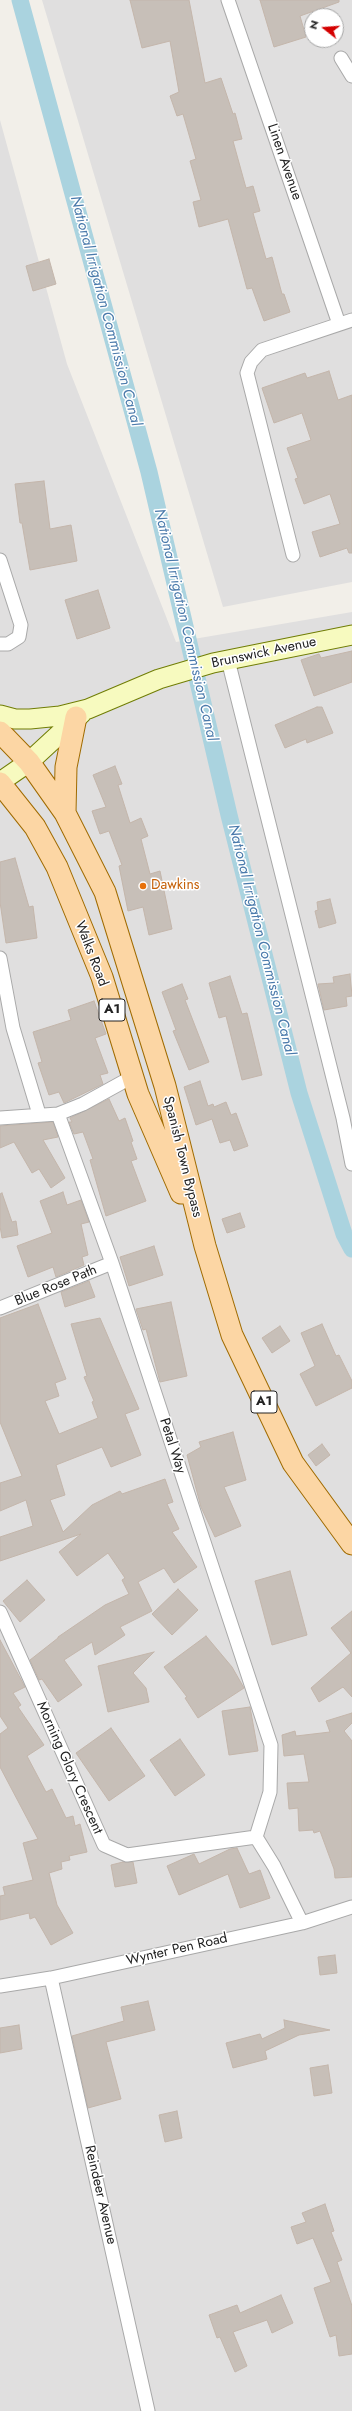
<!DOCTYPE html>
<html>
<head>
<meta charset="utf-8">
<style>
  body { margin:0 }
  #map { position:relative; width:352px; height:2411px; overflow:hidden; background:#f2efe9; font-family:Jost,sans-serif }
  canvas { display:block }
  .north { position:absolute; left:304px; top:8px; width:40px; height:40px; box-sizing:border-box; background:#fff; border:1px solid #a7a7a7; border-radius:50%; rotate:287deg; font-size:11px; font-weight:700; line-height:16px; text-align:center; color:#222 }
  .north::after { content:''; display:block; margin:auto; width:14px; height:18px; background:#d40000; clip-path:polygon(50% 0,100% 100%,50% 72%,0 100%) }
</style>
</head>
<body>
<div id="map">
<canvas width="352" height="2411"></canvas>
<div class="north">N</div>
</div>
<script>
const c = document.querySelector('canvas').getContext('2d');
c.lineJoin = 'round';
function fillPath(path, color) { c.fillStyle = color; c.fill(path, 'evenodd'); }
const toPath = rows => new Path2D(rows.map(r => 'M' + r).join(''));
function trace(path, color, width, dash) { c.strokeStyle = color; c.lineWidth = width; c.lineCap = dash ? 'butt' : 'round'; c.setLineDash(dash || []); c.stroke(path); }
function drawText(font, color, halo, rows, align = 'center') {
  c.font = font + ' Jost,sans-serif'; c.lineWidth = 3; c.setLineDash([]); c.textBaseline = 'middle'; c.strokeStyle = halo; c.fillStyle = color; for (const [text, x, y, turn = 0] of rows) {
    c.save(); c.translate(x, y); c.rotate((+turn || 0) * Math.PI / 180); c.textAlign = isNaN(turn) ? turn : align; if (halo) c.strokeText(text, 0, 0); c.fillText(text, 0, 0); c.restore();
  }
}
const residential = toPath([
  [42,0,352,0,352,582,223,607],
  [312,16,336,16,336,40,312,40],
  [0,120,67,364,176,642,352,612,352,2411,0,2411]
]);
const canal = toPath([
  [20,0,149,472,229,815,299,1093,344,1234,352,1249]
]);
const building = toPath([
  [130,0,189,0,205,83,221,78,233,114,235,113,242,139,233,141,246,188,253,186,260,211,253,213,266,259,272,257,282,294,284,294,290,312,264,321,252,288,247,289,228,219,199,227,193,202,201,200,190,161,196,159,183,114,177,116,170,96,179,92,170,41,142,48,130,0],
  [260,0,339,0,339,2,300,16,306,37,274,47,260,0],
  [49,259,56,284,33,291,26,266,49,259],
  [329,371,338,400,352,395,352,553,349,553,347,548,320,557,312,532,340,524,330,494,304,504,295,479,298,478,287,448,311,440,302,413,274,423,262,388,305,373,307,378,329,371],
  [44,481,50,529,71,525,77,561,30,570,22,523,20,523,15,484,44,481],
  [98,590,110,628,77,639,65,600,98,590],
  [352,651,352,682,314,696,301,660,319,654,321,658,352,651],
  [317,707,322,707,333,733,307,743,306,739,285,748,275,725,317,707],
  [115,766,122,784,118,785,130,823,141,818,148,836,141,839,150,874,160,871,172,929,149,935,143,907,128,911,119,866,122,865,109,831,100,834,92,811,106,807,93,775,115,766],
  [15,858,29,907,33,906,37,938,6,943,0,902,0,862,15,858],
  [330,899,336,923,319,928,315,911,318,910,317,902,330,899],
  [350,974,352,996,346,997,347,1006,324,1010,318,984,334,983,333,977,350,974],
  [230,976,242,1014,247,1013,262,1075,242,1080,226,1016,219,1018,209,983,230,976],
  [182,984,188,999,185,1000,209,1062,189,1070,173,1031,176,1030,162,992,182,984],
  [94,1001,106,1034,95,1038,108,1073,100,1075,103,1084,64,1103,59,1092,49,1095,38,1063,42,1062,33,1032,71,1020,68,1010,94,1001],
  [200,1081,208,1106,213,1104,214,1107,226,1102,231,1115,236,1113,248,1146,234,1151,230,1140,220,1143,212,1119,196,1125,184,1087,200,1081],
  [109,1099,119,1121,125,1118,133,1141,131,1142,137,1159,131,1161,146,1201,106,1216,90,1160,93,1159,83,1132,74,1134,69,1122,72,1122,70,1118,109,1099],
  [53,1122,58,1137,43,1140,65,1178,51,1188,39,1169,32,1173,14,1142,0,1148,0,1126,53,1122],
  [63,1192,67,1205,81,1200,89,1222,81,1224,88,1255,82,1257,84,1265,56,1277,53,1267,28,1277,17,1246,52,1233,40,1201,63,1192],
  [2,1193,12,1222,16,1221,18,1235,2,1238,0,1226,0,1194,2,1193],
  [240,1213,245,1227,227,1233,222,1219,240,1213],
  [154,1246,163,1275,129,1286,120,1257,154,1246],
  [89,1281,95,1297,65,1307,61,1292,89,1281],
  [171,1302,187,1376,160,1382,146,1329,143,1330,136,1309,171,1302],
  [38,1304,66,1379,55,1383,59,1396,45,1401,59,1434,98,1418,92,1402,94,1401,84,1377,87,1376,71,1324,100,1318,139,1409,125,1414,141,1455,111,1467,102,1447,56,1465,65,1495,50,1500,63,1532,92,1505,120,1491,122,1494,165,1479,173,1502,167,1504,179,1529,172,1532,197,1567,174,1583,164,1568,138,1582,152,1611,120,1627,125,1635,95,1655,92,1642,64,1660,82,1685,58,1702,42,1679,39,1680,30,1660,58,1638,58,1637,105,1605,129,1594,122,1580,125,1578,108,1553,77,1576,59,1552,81,1534,0,1561,0,1537,33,1526,26,1500,0,1511,0,1483,22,1476,0,1422,0,1318,38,1304],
  [322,1324,336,1356,339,1355,352,1381,352,1388,316,1406,300,1374,315,1366,301,1333,322,1324],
  [280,1326,290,1341,272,1353,262,1338,280,1326],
  [233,1432,246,1480,224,1487,241,1526,215,1537,201,1507,187,1455,201,1447,199,1442,233,1432],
  [322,1444,330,1455,316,1466,308,1455,322,1444],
  [290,1571,307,1635,272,1645,255,1581,290,1571],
  [27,1580,45,1600,20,1622,3,1601,27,1580],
  [178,1589,198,1610,172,1635,152,1614,178,1589],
  [352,1611,352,1697,343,1687,319,1702,311,1688,351,1653,331,1628,352,1611],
  [206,1636,232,1667,244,1688,198,1718,185,1698,187,1697,164,1667,206,1636],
  [0,1640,25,1687,13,1693,21,1705,18,1707,44,1745,27,1756,46,1792,52,1789,66,1818,73,1816,75,1826,80,1824,87,1852,69,1856,70,1860,61,1862,62,1869,49,1873,57,1905,73,1933,51,1945,35,1917,30,1919,29,1913,0,1920,0,1896,5,1895,3,1887,33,1880,23,1843,38,1839,0,1767,0,1734,8,1728,0,1716,0,1640],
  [154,1652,133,1673,146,1688,149,1702,108,1712,98,1666,154,1652],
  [250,1707,258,1751,229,1755,222,1711,250,1707],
  [352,1713,352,1723,344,1731,352,1741,352,1877,335,1878,334,1869,320,1831,314,1833,313,1830,299,1831,298,1808,289,1809,287,1783,309,1782,304,1754,284,1756,282,1735,295,1731,296,1736,330,1732,326,1721,352,1713],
  [111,1728,145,1776,109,1801,76,1753,111,1728],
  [180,1739,205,1775,175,1796,150,1760,180,1739],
  [237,1848,249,1874,260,1870,270,1898,240,1908,228,1874,179,1895,167,1866,194,1854,199,1864,230,1849,237,1848],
  [123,1862,133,1862,137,1883,115,1887,111,1865,123,1862],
  [335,1955,337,1973,320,1975,318,1957,335,1955],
  [148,2001,155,2030,106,2042,121,2099,88,2108,72,2036,124,2021,121,2007,148,2001],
  [284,2020,330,2030,299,2035,265,2051,267,2059,233,2068,226,2043,260,2034,262,2039,285,2028,284,2020],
  [19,2025,22,2049,0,2053,0,2028,19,2025],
  [328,2065,332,2093,314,2096,310,2068,328,2065],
  [177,2111,182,2138,165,2142,159,2115,177,2111],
  [325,2204,334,2231,331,2232,342,2260,337,2262,352,2306,352,2354,339,2356,336,2335,330,2337,314,2288,331,2282,313,2238,297,2244,291,2227,306,2222,302,2213,325,2204],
  [281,2295,293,2323,272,2333,267,2320,233,2332,247,2366,235,2372,220,2337,217,2338,209,2315,237,2305,240,2313,281,2295]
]);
const minor = toPath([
  [228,0,339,324],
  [341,58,352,76],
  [293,555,247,373,251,362,262,350,352,320],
  [0,560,21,625,19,637,8,644,0,644],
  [228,660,343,1118,352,1164],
  [0,958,13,1028,39,1114],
  [58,1114,112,1263,271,1745,270,1792,256,1837],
  [0,1118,58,1114,83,1104,132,1077],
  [0,1308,112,1263],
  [0,1612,104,1845,127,1855,256,1837,274,1866,302,1923],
  [51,1978,148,2411],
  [0,1986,51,1978,302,1923,352,1907]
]);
const secondary = toPath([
  [0,715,15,719,30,719,60,716,88,709,159,679,213,663,352,635],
  [0,782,29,762,82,713]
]);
const primary = toPath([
  [0,732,29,762,65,813,105,892,165,1086,205,1246,232,1335,293,1463,352,1544],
  [0,783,35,827,57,867,102,977,138,1094,181,1193],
  [65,813,66,767,76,717]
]);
const markers = [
  [143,886,4,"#e8710a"]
];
const shields = [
  [112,1010,26],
  [264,1402,26]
];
const shieldNames = [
  ["A1",112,1010],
  ["A1",264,1402]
];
const streetNames = [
  ["Linen Avenue",284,162,71],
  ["Brunswick Avenue",264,653,-12],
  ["Walks Road",91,954,69],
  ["Spanish Town Bypass",182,1157,76],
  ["Blue Rose Path",56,1286,-22],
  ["Petal Way",172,1446,72],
  ["Morning Glory Crescent",69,1768,66],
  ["Wynter Pen Road",177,1950,-13],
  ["Reindeer Avenue",100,2195,77]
];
const foodNames = [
  ["Dawkins",151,886]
];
const waterNames = [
  ["National Irrigation Commission Canal",105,311,75],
  ["National Irrigation Commission Canal",185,625,77],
  ["National Irrigation Commission Canal",261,940,76]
];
fillPath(residential, '#e0dfdf');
trace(canal, '#aad3df', 17);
fillPath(building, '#c7bfb8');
trace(building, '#c4b6ab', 1);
trace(minor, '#a9a9a9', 15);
trace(secondary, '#707d05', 21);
trace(primary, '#a06b00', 23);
trace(minor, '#fff', 13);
trace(secondary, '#f7fabf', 19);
trace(primary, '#fcd6a4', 21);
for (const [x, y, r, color] of markers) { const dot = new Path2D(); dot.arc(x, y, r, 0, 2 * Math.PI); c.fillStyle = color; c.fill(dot); trace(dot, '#fff', 1.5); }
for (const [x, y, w] of shields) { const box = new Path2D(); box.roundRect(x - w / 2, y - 11, w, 22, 3); c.fillStyle = '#fff'; c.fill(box); trace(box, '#222', 1); }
drawText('bold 13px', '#222', null, shieldNames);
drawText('14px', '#222', '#fff', streetNames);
drawText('14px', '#c56008', '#fff', foodNames, 'left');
drawText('italic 15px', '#4a7aab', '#fff', waterNames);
</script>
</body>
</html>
